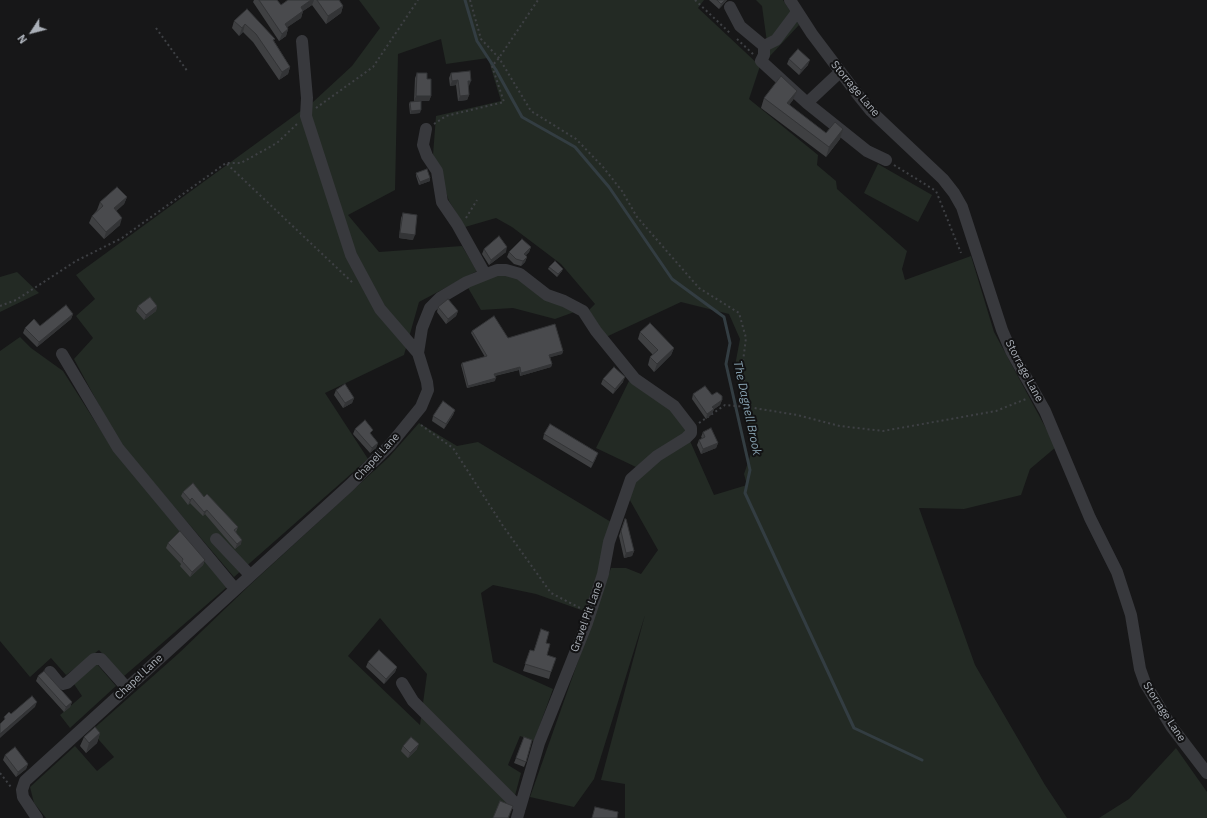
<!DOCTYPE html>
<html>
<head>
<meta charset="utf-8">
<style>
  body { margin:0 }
  #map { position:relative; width:1207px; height:818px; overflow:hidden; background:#171718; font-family:"IBM Plex Sans",sans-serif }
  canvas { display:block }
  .north { position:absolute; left:12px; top:12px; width:40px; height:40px; -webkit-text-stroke:3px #121213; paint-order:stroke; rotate:234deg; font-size:11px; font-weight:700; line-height:16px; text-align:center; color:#aaafb7 }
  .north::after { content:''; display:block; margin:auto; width:14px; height:18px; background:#aaafb7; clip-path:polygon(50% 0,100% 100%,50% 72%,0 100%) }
</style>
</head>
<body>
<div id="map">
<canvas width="1207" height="818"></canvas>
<div class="north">N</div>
</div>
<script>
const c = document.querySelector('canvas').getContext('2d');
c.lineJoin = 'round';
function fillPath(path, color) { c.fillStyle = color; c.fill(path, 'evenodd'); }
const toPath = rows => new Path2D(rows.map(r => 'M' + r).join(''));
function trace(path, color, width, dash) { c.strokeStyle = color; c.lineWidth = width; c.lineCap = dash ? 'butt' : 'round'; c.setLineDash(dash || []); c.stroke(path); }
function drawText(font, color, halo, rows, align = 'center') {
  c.font = font + ' "IBM Plex Sans",sans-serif'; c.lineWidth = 4; c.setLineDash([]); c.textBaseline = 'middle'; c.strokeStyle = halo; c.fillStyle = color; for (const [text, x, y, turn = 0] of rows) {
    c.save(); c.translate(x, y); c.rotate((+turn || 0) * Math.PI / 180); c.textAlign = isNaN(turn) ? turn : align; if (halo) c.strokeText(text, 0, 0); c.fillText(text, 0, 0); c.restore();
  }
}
const green = toPath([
  [359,0,704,0,698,8,760,66,749,99,818,155,817,165,836,181,837,189,907,251,902,269,905,280,971,256,994,332,1056,447,1030,469,1021,495,964,509,919,508,975,665,1045,785,1067,818,625,818,625,784,601,780,645,615,594,779,574,807,530,797,611,568,626,568,641,574,658,550,627,495,642,472,690,441,714,495,747,485,744,474,754,445,734,371,740,339,729,314,681,302,606,337,589,310,595,304,561,264,512,227,496,218,465,227,449,201,433,155,436,116,501,101,488,58,446,64,441,39,398,54,395,190,348,215,379,252,462,246,477,271,419,302,404,355,325,393,368,459,234,577,119,442,74,359,93,338,76,316,95,299,76,275,313,102,352,66,380,28],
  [756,0,783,0,799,25,769,57,762,6],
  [878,164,932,195,918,222,864,193],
  [17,272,39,293,0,312,0,277],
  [513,274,577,311,555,319,513,308,481,310,467,286,490,275],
  [20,337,31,348,63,371,112,448,227,587,123,677,99,650,66,675,51,658,30,677,0,641,0,351],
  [629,381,671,407,687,431,636,467,596,448],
  [419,423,457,446,478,442,611,522,596,581,584,611,536,594,493,585,481,593,493,662,553,689,534,741,520,736,508,765,521,773,509,818,46,818,34,803,30,787,75,746,97,771,114,757,91,731,178,654,253,582,389,457],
  [380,618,427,674,420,725,348,656],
  [96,663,116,686,70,728,60,715,82,696,74,684],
  [1176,748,1207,792,1207,818,1099,818,1129,799]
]);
const stream = toPath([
  [465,0,477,41,496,70,522,117,575,147,609,187,672,279,724,317,730,343,726,364,750,470,745,493,854,728,922,760]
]);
const path = toPath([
  [470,0,481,39,499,58,531,111,576,139,603,167,622,191,637,217,699,288,739,313,746,338,742,369,748,407,797,415,840,426,883,431,996,411,1026,399],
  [695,0,731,34],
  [156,28,188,72],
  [737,39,753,54],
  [316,108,373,67,418,0],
  [434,124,446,116,504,102,492,66,499,58,538,0],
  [227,164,354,284],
  [894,165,936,191,961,253],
  [466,218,477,200],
  [0,306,16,300,76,261,122,238,226,163,241,163,277,143,298,123],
  [699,423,725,405,748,407],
  [421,425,453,448,503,526,551,593,582,609],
  [0,773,11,787]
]);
const minor = toPath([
  [790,0,812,34,858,95,871,111,943,179,954,193,962,207,1002,330,1011,351,1045,411,1090,518,1117,572,1131,615,1140,669,1145,683,1171,726,1207,773],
  [730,7,740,26,764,46,776,40,797,12],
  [302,41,307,98,306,116,351,255,380,309,418,353],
  [764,46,764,55,761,61,807,103],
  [840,72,807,103,867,151,886,160],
  [426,129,423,145,427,156,437,171,442,202,457,224,485,274],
  [62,354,118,448,235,589],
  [216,539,250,575],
  [50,672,59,683,63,684,67,683,94,659,101,659,127,688],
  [402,683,413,701,520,808],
  [37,818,23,797,22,790,25,781,350,485,390,445,421,407,428,390,427,382,418,353,422,328,430,308,440,298,467,282,497,270,506,270,520,274,547,295,564,301,583,311,596,331,635,379,674,406,691,428,691,433,686,438,657,456,631,479,609,542,603,574,587,623,539,743,517,818]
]);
const wall = toPath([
  [254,0,277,0,281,5,288,0,339,0,343,6,341,13,326,24,312,5,303,11,301,18,287,27,288,29,286,36,279,41,253,2],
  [709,0,727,0,719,9],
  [247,9,274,41,290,67,288,74,279,80,253,42,243,32,239,36,232,28,234,21],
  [789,59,808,65,799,75,787,64],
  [417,73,427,79,431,96,429,101,414,101,415,78],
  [451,73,469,86,468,86,469,95,467,100,458,101,456,85,450,86,449,78],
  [797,91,793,100,789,105,826,133,843,129,840,139,826,157,761,108,764,98],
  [410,102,420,113,410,114,409,104],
  [416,173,430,178,430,181,419,185,416,176],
  [127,197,124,204,116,211,120,225,104,239,89,223,92,216,97,210,100,202],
  [403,213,413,240,399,238,401,218],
  [531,247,529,252,526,255,527,257,525,262,521,266,514,264,507,257,509,252],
  [484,249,506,252,489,265,482,254],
  [549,267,562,271,557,277,548,269],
  [138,306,157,306,156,311,144,320,136,311],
  [438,307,458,311,456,316,446,324,437,312],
  [73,314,71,319,37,347,23,333,25,328,40,326],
  [472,331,508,338,563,351,562,354,550,357,552,364,551,367,520,376,519,370,495,376,495,381,467,388,461,365,462,363,485,357,471,333],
  [640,332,674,348,671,355,654,372,648,365,650,357,653,355,638,339],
  [603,379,623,382,613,394,601,384],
  [336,390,354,398,352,403,343,408,334,395],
  [693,394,712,395,722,400,720,405,714,409,712,414,706,419,692,399],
  [455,410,453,415,444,429,432,421,433,416],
  [355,429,371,435,378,443,376,448,370,453,353,434],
  [703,432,718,443,716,448,701,454,697,445,699,440,702,438,701,437],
  [544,434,596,458,591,468,543,439],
  [183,492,204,497,238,527,236,532,241,544,235,549,205,514,203,516,190,503,188,505,181,496],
  [625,519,634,551,632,556,624,558,619,536],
  [168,543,205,560,203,565,190,577,180,566,181,564,166,548],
  [541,629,546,643,547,655,551,672,549,679,523,671,530,650,534,651],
  [368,662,397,667,395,672,384,684,366,667],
  [38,676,72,702,70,707,64,712,36,681],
  [100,733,97,743,86,753,80,746,84,737],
  [524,737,526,762,524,767,514,763],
  [403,746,417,749,408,758,401,751],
  [5,755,28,764,26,769,16,777,3,760]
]);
const shadedWall = toPath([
  [311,0,314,0,312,5,303,11,301,18,282,31,285,24,301,7],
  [725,0,727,0,719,9,721,4],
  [343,6,341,13,326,24,328,16],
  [245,24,243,32,239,36,242,28],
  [288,29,286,36,279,41,282,34],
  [810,60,808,65,799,75,801,70],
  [290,67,288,74,279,80,282,72],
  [458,80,456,85,450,86,452,81],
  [468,81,471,81,469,86,466,86],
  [797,91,793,100,783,113,787,103],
  [469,95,467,100,458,101,460,96],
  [416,96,431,96,429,101,414,101],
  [421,110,420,113,410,114,411,111],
  [843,129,840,139,826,157,829,147],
  [430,178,430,181,419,185,420,182],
  [127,197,124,204,111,216,114,208],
  [122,218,120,225,104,239,106,232],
  [400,233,415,235,413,240,399,238],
  [507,247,506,252,489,265,491,260],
  [531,247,529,252,522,259,524,254],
  [527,257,525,262,521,266,523,261],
  [563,269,562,271,557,277,558,274],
  [157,306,156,311,144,320,146,315],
  [458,311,456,316,446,324,448,319],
  [73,314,71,319,37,347,39,342],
  [674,348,671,355,654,372,657,364],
  [563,351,562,354,548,358,549,355],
  [552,364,551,367,520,376,521,373],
  [520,367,519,370,493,376,494,374],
  [625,377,623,382,613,394,615,389],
  [496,378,495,381,467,388,468,386],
  [354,398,352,403,343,408,345,403],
  [722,400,720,405,710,412,712,407],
  [714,409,712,414,706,419,707,414],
  [455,410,453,415,444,429,446,424],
  [378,443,376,448,370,453,372,448],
  [718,443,716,448,701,454,703,449],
  [598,453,596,458,591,468,593,463],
  [192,498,190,503,188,505,190,500],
  [207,510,205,514,203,516,204,512],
  [242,540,241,544,235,549,237,544],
  [634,551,632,556,624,558,626,553],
  [205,560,203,565,190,577,192,572],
  [397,667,395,672,384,684,386,679],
  [37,702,35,707,0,738,0,734],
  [72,702,70,707,64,712,66,707],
  [100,733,97,743,86,753,89,743],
  [419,744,417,749,408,758,410,753],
  [28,764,26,769,16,777,18,772]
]);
const building = toPath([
  [259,0,277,0,281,5,288,0,311,0,301,7,303,11,285,24,288,29,282,34,259,0],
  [317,0,339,0,343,6,328,16,317,0],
  [717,0,725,0,721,4,717,0],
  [247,9,275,39,273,40,290,67,282,72,256,34,245,24,242,28,234,21,247,9],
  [798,49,810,60,801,70,789,59,798,49],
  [470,71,471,81,468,81,469,95,460,96,458,80,452,81,451,73,470,71],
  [417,73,427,73,427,79,431,79,431,96,416,96,417,73],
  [781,76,797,91,787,103,826,133,835,122,843,129,829,147,764,98,781,76],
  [421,101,421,110,411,111,410,102,421,101],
  [427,169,430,178,420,182,416,173,427,169],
  [117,187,127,197,114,208,122,218,106,232,92,216,103,206,100,202,117,187],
  [403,213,417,215,415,235,400,233,403,213],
  [499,236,507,247,491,260,484,249,499,236],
  [522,239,531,247,524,254,527,257,523,261,516,259,509,252,522,239],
  [555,261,563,269,558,274,549,267,555,261],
  [150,297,157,306,146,315,138,306,150,297],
  [448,299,458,311,448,319,438,307,448,299],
  [66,305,73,314,39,342,25,328,34,319,40,326,66,305],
  [494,316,508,338,555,324,563,351,549,355,552,364,521,373,520,367,494,374,496,378,468,386,462,363,487,356,472,331,494,316],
  [650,323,674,348,657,364,650,357,658,350,640,332,650,323],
  [614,367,625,377,615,389,603,379,614,367],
  [345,384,354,398,345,403,336,390,345,384],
  [705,386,712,395,717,392,722,396,722,400,712,407,714,409,707,414,693,394,705,386],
  [443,401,455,410,446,424,433,416,443,401],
  [365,420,373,430,370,433,378,443,372,448,355,429,365,420],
  [550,424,598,453,593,463,544,434,550,424],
  [711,428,718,443,703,449,699,440,705,437,703,432,711,428],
  [193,483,204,497,207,494,238,527,234,530,242,540,237,544,207,510,204,512,192,498,190,500,183,492,193,483],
  [625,519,626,519,634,551,626,553,621,531,625,519],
  [180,531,205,560,192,572,182,561,183,559,168,543,180,531],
  [541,629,549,632,546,643,550,644,547,655,556,658,551,672,525,664,530,650,534,651,541,629],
  [379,650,397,667,386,679,368,662,379,650],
  [44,671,72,702,66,707,38,676,44,671],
  [32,696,37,702,0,734,0,724,5,719,4,717,9,712,11,714,32,696],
  [95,727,100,733,89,743,84,737,95,727],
  [411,737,419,744,410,753,403,746,411,737],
  [524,737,532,740,526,762,516,758,524,737],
  [15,747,28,764,18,772,5,755,15,747],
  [500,801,513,806,508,818,493,818,500,801],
  [595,807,618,812,617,818,592,818,595,807]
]);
const streetNames = [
  ["Storrage Lane",855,89,50],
  ["Storrage Lane",1024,371,62],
  ["Chapel Lane",377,457,-47],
  ["Gravel Pit Lane",587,617,-70],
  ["Chapel Lane",139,677,-43],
  ["Storrage Lane",1164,712,57]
];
const waterNames = [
  ["The Dagnell Brook",747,408,78]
];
fillPath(green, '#232a24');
trace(stream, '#333d42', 3);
trace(path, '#3e4044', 2, [2, 3]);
trace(minor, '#38393d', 12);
fillPath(wall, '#3f4042');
fillPath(shadedWall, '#333436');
fillPath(building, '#494a4d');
trace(building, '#333436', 1);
drawText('11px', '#aaafb7', '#121213', streetNames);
drawText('italic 12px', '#859fae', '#121213', waterNames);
</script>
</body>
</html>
